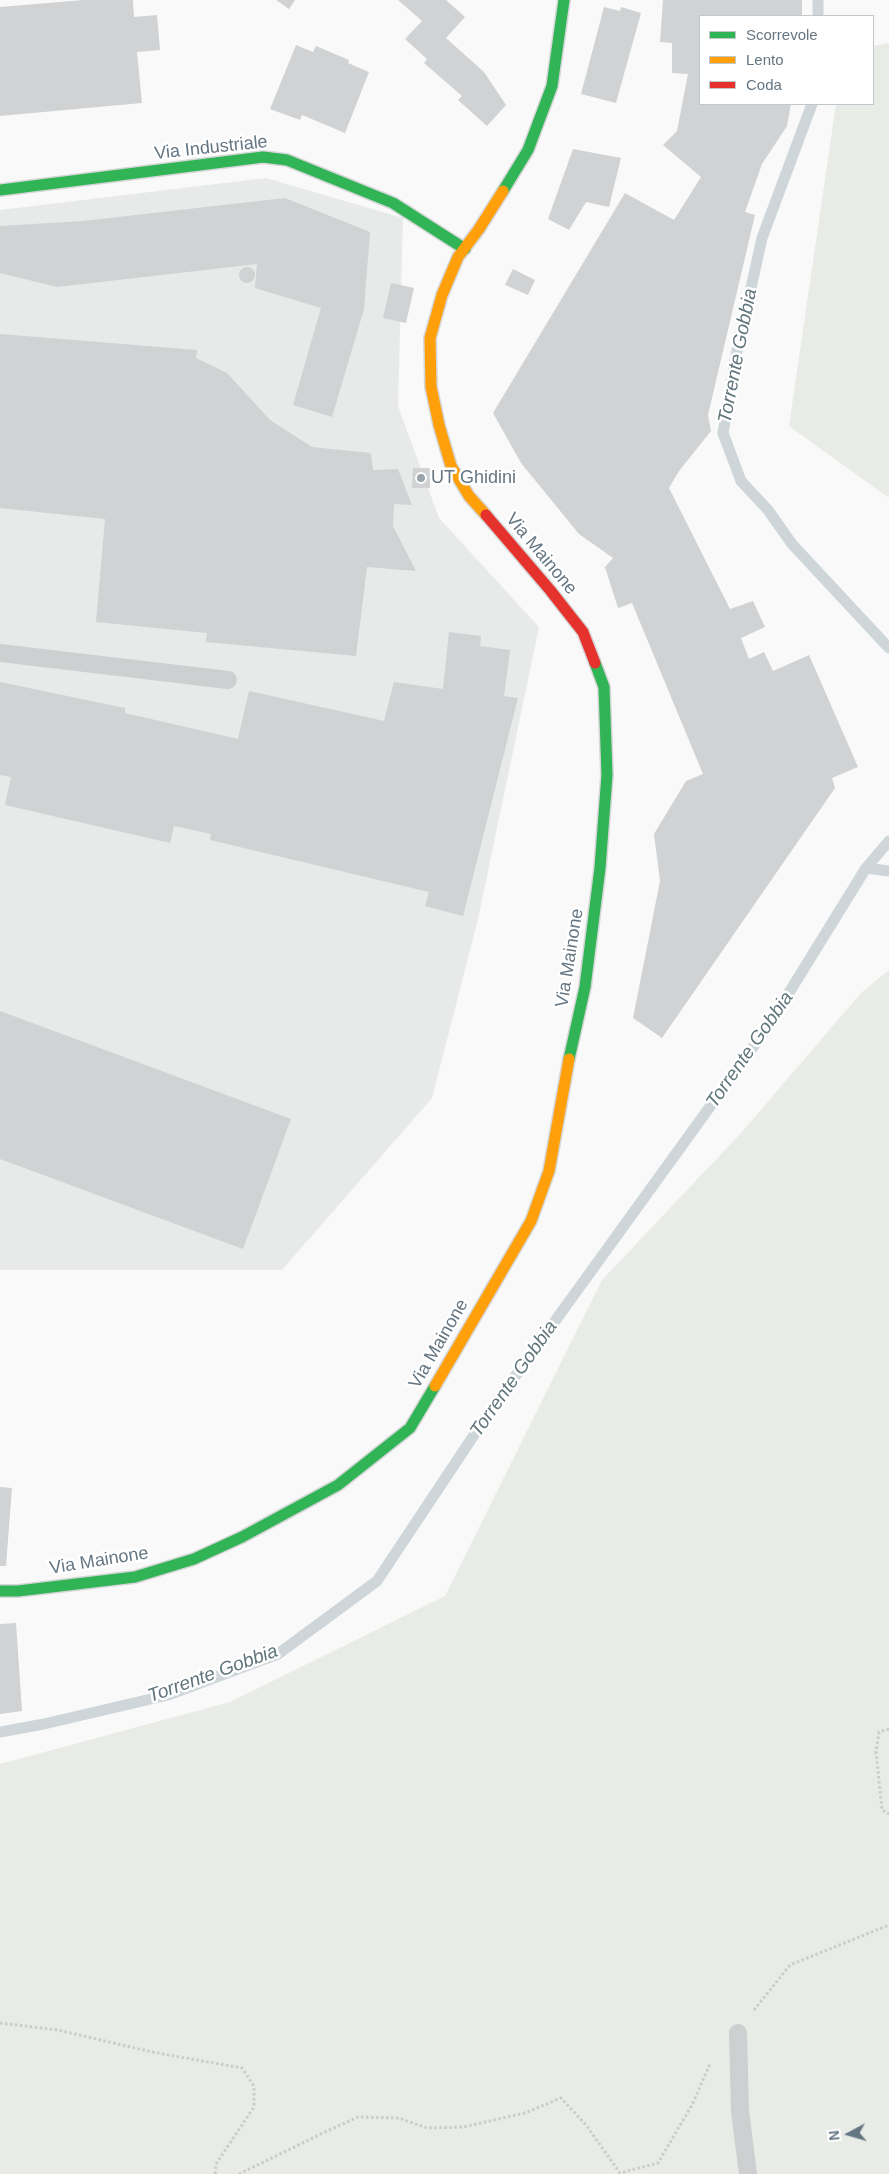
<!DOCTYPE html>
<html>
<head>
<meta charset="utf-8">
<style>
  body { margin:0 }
  #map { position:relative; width:889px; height:2174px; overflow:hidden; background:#f9f9f9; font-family:Helvetica,sans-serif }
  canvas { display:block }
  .legend { position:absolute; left:699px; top:15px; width:175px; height:90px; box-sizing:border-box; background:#fff; border:1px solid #c1c8cd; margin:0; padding:6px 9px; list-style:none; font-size:15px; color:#657683 }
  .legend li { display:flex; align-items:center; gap:10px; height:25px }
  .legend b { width:25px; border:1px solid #c1c8cd }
  .north { position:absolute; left:824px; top:2109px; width:50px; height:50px; -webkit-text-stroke:4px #fff; paint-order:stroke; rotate:264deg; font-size:14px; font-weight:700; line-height:20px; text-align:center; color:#657683 }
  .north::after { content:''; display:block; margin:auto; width:18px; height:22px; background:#657683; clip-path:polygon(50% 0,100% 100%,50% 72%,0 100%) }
</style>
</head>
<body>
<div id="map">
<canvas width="889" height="2174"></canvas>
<ul class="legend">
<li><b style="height:6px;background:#30b455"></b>Scorrevole</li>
<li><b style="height:6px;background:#ff9f0a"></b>Lento</li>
<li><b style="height:6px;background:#e5322d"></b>Coda</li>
</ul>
<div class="north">N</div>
</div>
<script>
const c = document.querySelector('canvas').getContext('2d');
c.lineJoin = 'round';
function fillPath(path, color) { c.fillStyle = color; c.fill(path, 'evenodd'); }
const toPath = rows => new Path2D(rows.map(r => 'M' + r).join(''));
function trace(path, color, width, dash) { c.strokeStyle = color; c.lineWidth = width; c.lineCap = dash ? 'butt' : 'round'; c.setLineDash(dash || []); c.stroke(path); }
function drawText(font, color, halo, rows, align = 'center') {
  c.font = font + ' Helvetica,sans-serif'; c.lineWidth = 5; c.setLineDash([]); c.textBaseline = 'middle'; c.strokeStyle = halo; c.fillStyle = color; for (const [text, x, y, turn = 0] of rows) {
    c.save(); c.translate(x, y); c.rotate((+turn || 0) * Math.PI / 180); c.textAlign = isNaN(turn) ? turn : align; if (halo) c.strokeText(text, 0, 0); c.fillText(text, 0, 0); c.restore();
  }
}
const built = toPath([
  [266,178,403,218,398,406,439,518,539,627,478,919,432,1098,282,1270,0,1270,0,210]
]);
const green = toPath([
  [889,43,889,498,789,426,836,104,873,104,873,46],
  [889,970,889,2174,0,2174,0,1764,230,1702,445,1596,602,1280,741,1133,861,993]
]);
const stream = toPath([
  [818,16,818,0],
  [812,104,762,238,735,360,723,433,741,481,768,510,792,544,889,648],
  [866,868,889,871],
  [0,1732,44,1724,168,1695,278,1654,377,1581,490,1411,769,1025,866,868,889,841]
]);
const building = toPath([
  [83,0,133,0,134,17,157,15,160,50,137,52,142,103,0,116,0,7],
  [276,0,295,0,289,9],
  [398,0,446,0,465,17,446,38,484,72,506,105,487,126,458,100,462,96,424,63,427,59,405,39,422,21],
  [663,0,802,0,802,16,700,16,700,104,791,104,787,126,762,164,745,212,755,215,708,415,711,431,679,471,669,488,730,609,753,601,765,627,741,638,749,659,764,652,773,671,809,655,858,767,832,778,835,788,662,1038,633,1018,660,881,654,834,686,781,703,774,632,603,618,608,605,567,613,558,579,534,521,463,493,413,625,193,674,220,701,177,663,145,677,131,688,74,672,73,672,43,660,42],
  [604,7,620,11,621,7,641,13,616,103,581,94],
  [296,45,313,52,316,46,349,60,348,63,369,72,345,133,302,115,300,120,270,109],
  [573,149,621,158,609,207,586,202,569,230,548,219],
  [285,198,370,232,364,309,332,417,293,405,321,308,255,288,257,264,57,287,0,273,0,226,83,221],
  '239 275a8 8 0 1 1 16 0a8 8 0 1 1-16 0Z',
  [513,269,535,280,528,295,505,285],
  [391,283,414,288,406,323,383,318],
  [0,334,197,350,196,358,227,373,270,420,312,447,371,453,373,470,398,469,412,505,394,504,393,526,416,571,367,567,356,656,206,642,207,633,96,622,105,519,0,508],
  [413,468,430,468,430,488,412,488],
  [449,632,481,636,480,646,510,650,504,696,518,698,463,916,425,906,429,892,210,840,211,834,174,826,170,843,5,805,11,777,0,775,0,682,125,708,125,713,238,739,249,691,384,721,394,682,443,689],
  [0,1011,291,1119,243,1249,0,1159],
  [0,1487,12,1488,6,1566,0,1566],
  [16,1623,22,1711,0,1714,0,1624]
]);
const path = toPath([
  [889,1729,879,1732,876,1752,882,1810,889,1814],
  [754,2010,790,1965,889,1925],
  [0,2023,58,2030,152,2052,242,2068,254,2086,254,2107,216,2164,215,2174],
  [239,2174,325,2132,358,2117,399,2118,427,2128,463,2127,525,2113,561,2098,586,2125,620,2173,635,2169,658,2163,692,2105,710,2064]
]);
const lane = toPath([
  [0,653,228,680],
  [738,2033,740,2111,748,2174]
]);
const fast = toPath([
  [0,190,263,157,287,160,393,203,465,249],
  [503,191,528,150,552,86,564,0],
  [569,1059,585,987,600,868,607,775,604,687,595,663],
  [0,1591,18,1591,135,1577,194,1559,242,1537,338,1485,410,1428,435,1386]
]);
const slow = toPath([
  [486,515,469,496,451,466,439,425,431,387,430,338,442,295,458,257,479,229,503,191],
  [435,1386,531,1221,549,1171,569,1059]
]);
const jam = toPath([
  [486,515,550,590,583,632,595,663]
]);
const markers = [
  [421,478,5,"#99a4ac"]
];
const streetNames = [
  ["Via Industriale",211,148,-6],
  ["Via Mainone",541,554,50],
  ["Via Mainone",570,958,-81],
  ["Via Mainone",439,1344,-60],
  ["Via Mainone",99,1561,-9]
];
const poiNames = [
  ["UT Ghidini",431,478]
];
const waterNames = [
  ["Torrente Gobbia",738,356,-79],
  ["Torrente Gobbia",750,1050,-55],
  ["Torrente Gobbia",514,1379,-55],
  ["Torrente Gobbia",213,1674,-20]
];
fillPath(built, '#e8e9e9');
fillPath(green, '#e8ebe6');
trace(stream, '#ced6d9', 11);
fillPath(building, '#d0d2d3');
trace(fast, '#d5d6d7', 14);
trace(slow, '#d5d6d7', 14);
trace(jam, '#d5d6d7', 14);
trace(path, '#cbcccd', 3, [2.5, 2.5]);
trace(lane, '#cecfd0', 18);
trace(fast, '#30b455', 11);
trace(slow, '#ff9f0a', 11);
trace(jam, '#e5322d', 11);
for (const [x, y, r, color] of markers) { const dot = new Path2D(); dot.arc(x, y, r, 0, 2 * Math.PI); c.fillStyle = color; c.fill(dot); trace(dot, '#fff', 2); }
drawText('18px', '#657683', '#fff', streetNames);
drawText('18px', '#657683', '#fff', poiNames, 'left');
drawText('italic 19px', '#60757c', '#fff', waterNames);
</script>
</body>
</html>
